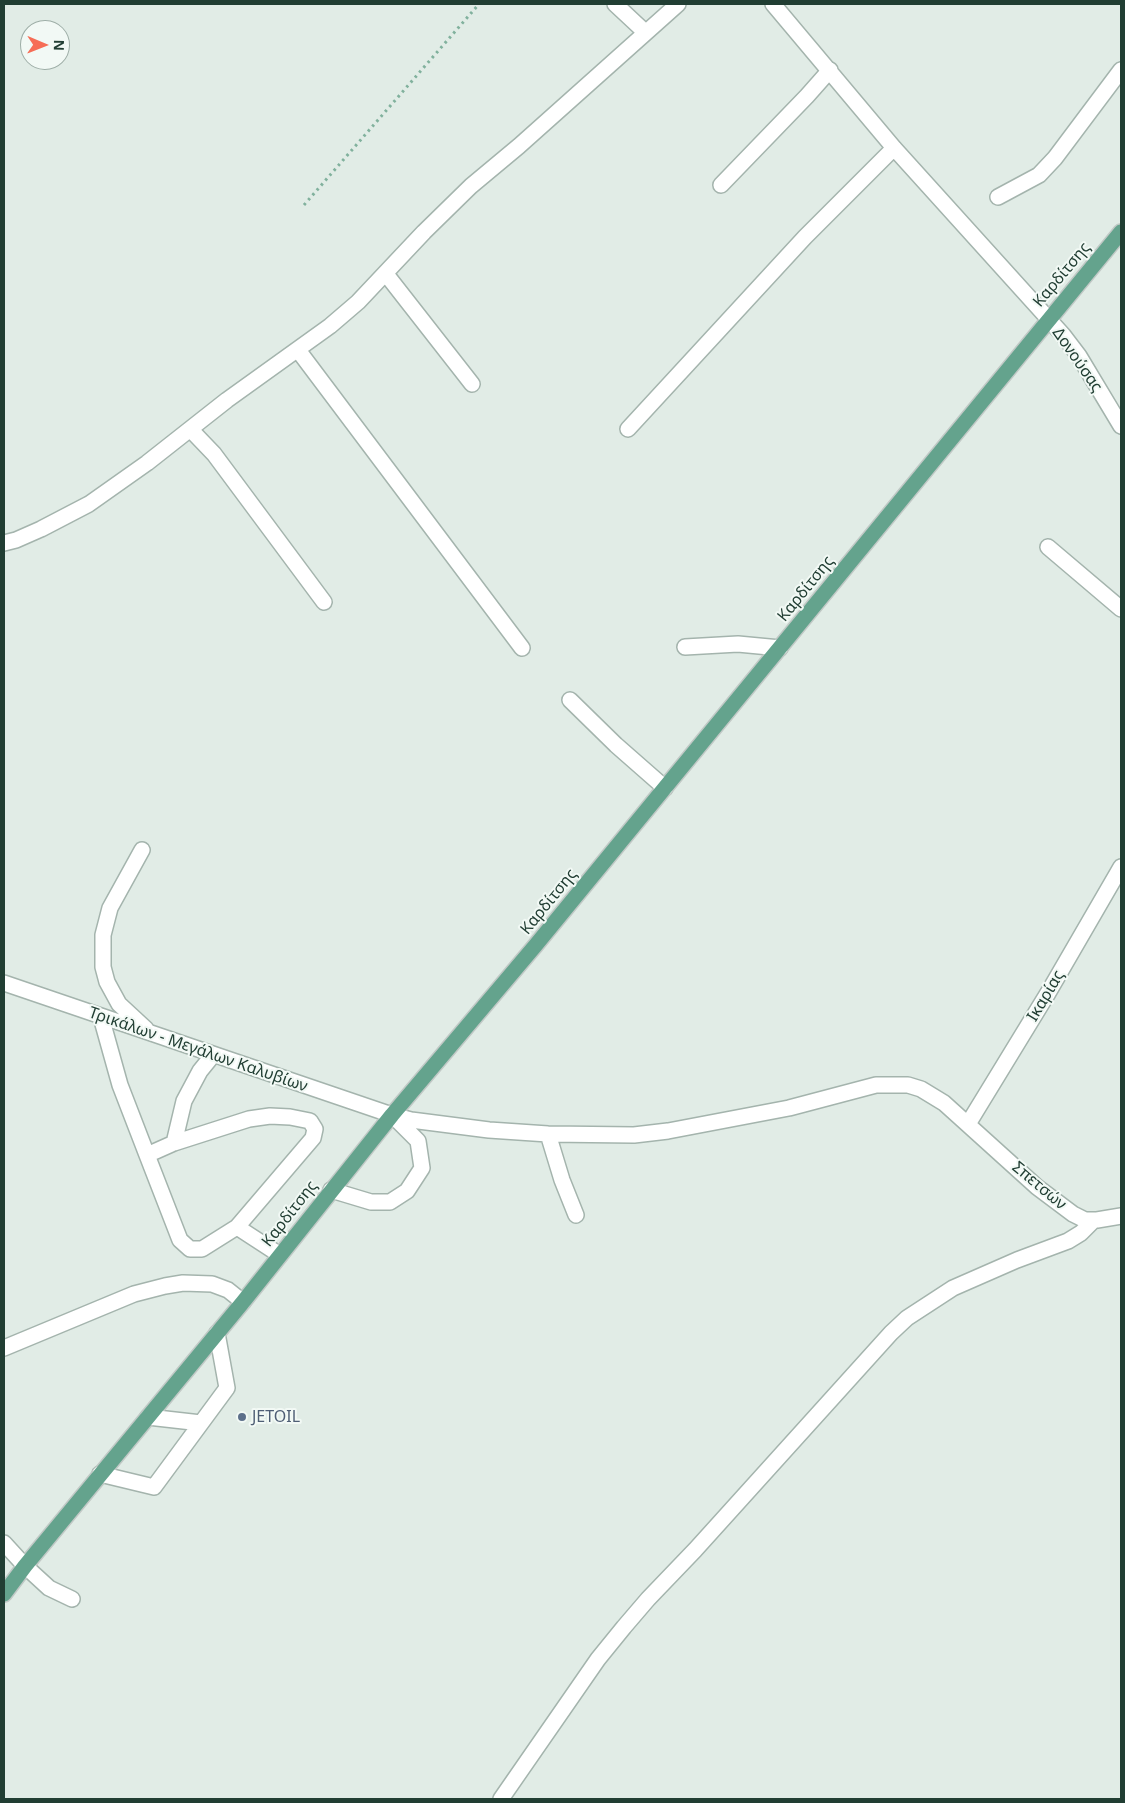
<!DOCTYPE html>
<html>
<head>
<meta charset="utf-8">
<style>
  body { margin:0 }
  #map { position:relative; width:1125px; height:1803px; overflow:hidden; background:#e1ece6; font-family:"Noto Sans",sans-serif }
  canvas { display:block }
  .frame { position:absolute; inset:0; border:5px solid #213e33; pointer-events:none }
  .north { position:absolute; left:20px; top:20px; width:50px; height:50px; box-sizing:border-box; background:#f2f9f5; border:1px solid #9eaea7; border-radius:50%; rotate:91deg; font-size:14px; font-weight:700; line-height:20px; text-align:center; color:#213e33 }
  .north::after { content:''; display:block; margin:auto; width:18px; height:22px; background:#f66d56; clip-path:polygon(50% 0,100% 100%,50% 72%,0 100%) }
</style>
</head>
<body>
<div id="map">
<canvas width="1125" height="1803"></canvas>
<div class="frame"></div>
<div class="north">N</div>
</div>
<script>
const c = document.querySelector('canvas').getContext('2d');
c.lineJoin = 'round';
const toPath = rows => new Path2D(rows.map(r => 'M' + r).join(''));
function trace(path, color, width, dash) { c.strokeStyle = color; c.lineWidth = width; c.lineCap = dash ? 'butt' : 'round'; c.setLineDash(dash || []); c.stroke(path); }
function drawText(font, color, halo, rows, align = 'center') {
  c.font = font + ' "Noto Sans",sans-serif'; c.lineWidth = 4; c.setLineDash([]); c.textBaseline = 'middle'; c.strokeStyle = halo; c.fillStyle = color; for (const [text, x, y, turn = 0] of rows) {
    c.save(); c.translate(x, y); c.rotate((+turn || 0) * Math.PI / 180); c.textAlign = isNaN(turn) ? turn : align; if (halo) c.strokeText(text, 0, 0); c.fillText(text, 0, 0); c.restore();
  }
}
const path = toPath([
  [304,205,479,4]
]);
const minor = toPath([
  [615,4,645,32],
  [773,4,894,148,1063,335,1079,356,1121,426],
  [721,185,807,96,830,70],
  [998,197,1039,175,1055,158,1121,70],
  [386,274,472,384],
  [298,350,522,648],
  [628,429,805,237,894,148],
  [191,430,214,454,324,602],
  [4,543,16,540,41,529,89,504,147,463,227,400,330,326,358,302,424,232,471,186,519,146,678,4],
  [1048,547,1121,609],
  [685,647,738,644,780,648],
  [570,700,616,745,665,788],
  [142,850,110,908,103,935,103,967,107,982,119,1004,146,1029],
  [4,983,392,1115,411,1120,489,1130,548,1134,634,1135,668,1131,789,1108,876,1085,908,1085,921,1089,944,1103,1037,1187,1073,1214,1085,1220,1097,1220,1121,1216],
  [101,1017,120,1085,147,1155,180,1240,190,1249,202,1249,237,1227,313,1138,315,1129,310,1121,290,1117,270,1116,249,1119,174,1143,147,1155],
  [968,1124,1048,993,1121,867],
  [548,1134,562,1180,576,1215],
  [174,1143,184,1101,200,1071,213,1055],
  [331,1190,371,1202,390,1202,407,1191,422,1168,418,1141,392,1115],
  [237,1227,280,1255],
  [4,1348,134,1294,165,1286,183,1283,212,1284,228,1290,243,1302],
  [148,1417,201,1423],
  [100,1474,154,1487,227,1388,217,1333],
  [4,1543,25,1566,49,1588,72,1599],
  [501,1799,598,1659,624,1627,648,1599,695,1550,891,1333,907,1318,953,1288,1017,1260,1068,1241,1081,1233,1094,1220]
]);
const major = toPath([
  [4,1594,25,1566,243,1302,392,1115,535,946,1121,232]
]);
const markers = [
  [242,1417,5,"#5c6f8a"]
];
const streetNames = [
  ["Καρδίτσης",1062,275,-50],
  ["Δονούσας",1077,360,55],
  ["Καρδίτσης",806,589,-51],
  ["Καρδίτσης",549,902,-51],
  ["Ικαρίας",1046,996,-59],
  ["Τρικάλων - Μεγάλων Καλυβίων",198,1050,19],
  ["Σπετσών",1039,1186,40],
  ["Καρδίτσης",290,1214,-52]
];
const serviceNames = [
  ["JETOIL",252,1417]
];
trace(minor, '#a4b4ad', 18);
trace(major, '#c1c9c6', 18);
trace(path, '#81b19d', 3, [2.5, 4]);
trace(minor, '#fff', 15);
trace(major, '#64a38d', 15);
for (const [x, y, r, color] of markers) { const dot = new Path2D(); dot.arc(x, y, r, 0, 2 * Math.PI); c.fillStyle = color; c.fill(dot); trace(dot, '#f2f9f5', 2); }
drawText('16px', '#213e33', '#f2f9f5', streetNames);
drawText('16px', '#4e5e75', '#f2f9f5', serviceNames, 'left');
</script>
</body>
</html>
